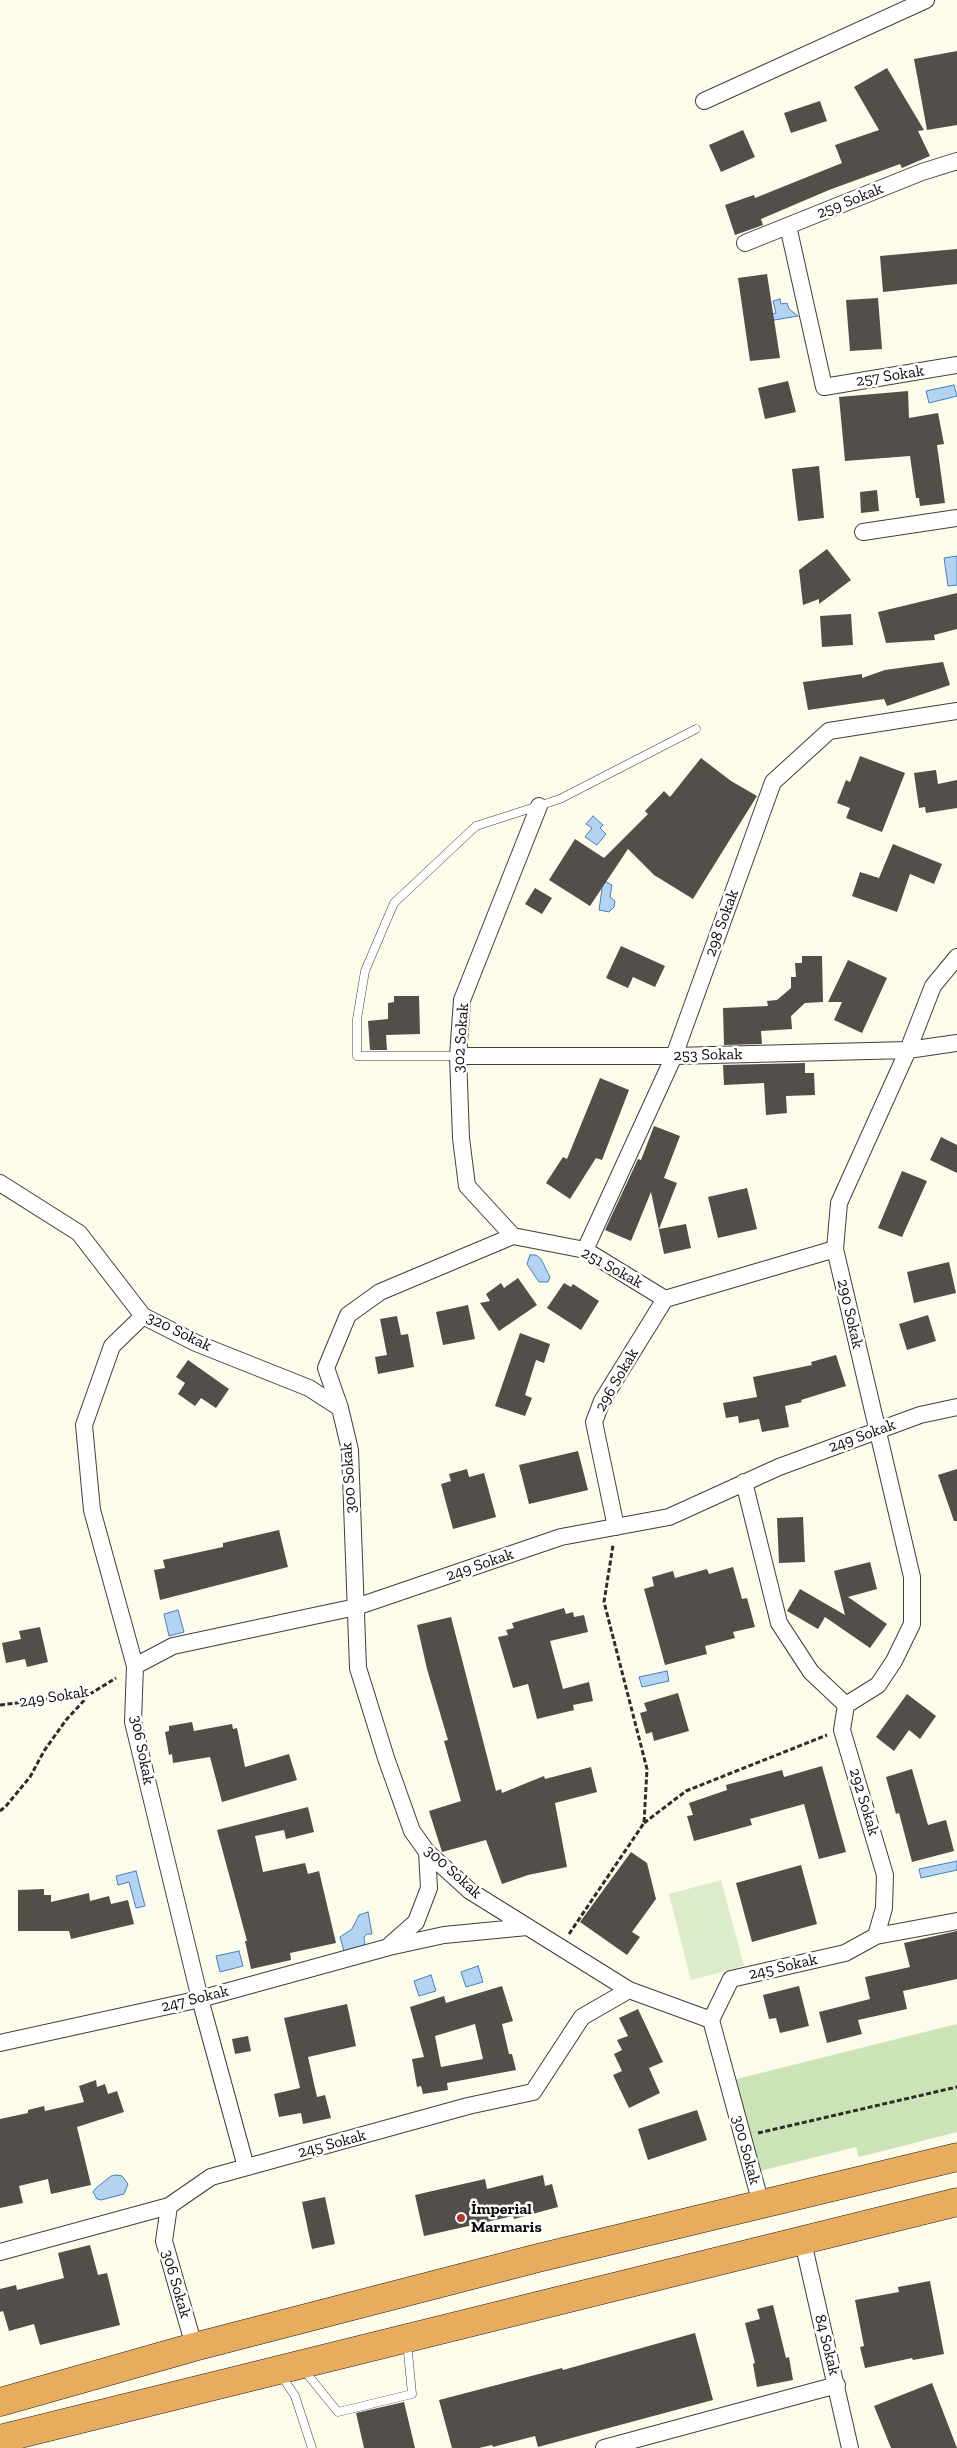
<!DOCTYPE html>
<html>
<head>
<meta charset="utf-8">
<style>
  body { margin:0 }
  canvas { display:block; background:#fdfceb }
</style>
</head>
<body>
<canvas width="957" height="2448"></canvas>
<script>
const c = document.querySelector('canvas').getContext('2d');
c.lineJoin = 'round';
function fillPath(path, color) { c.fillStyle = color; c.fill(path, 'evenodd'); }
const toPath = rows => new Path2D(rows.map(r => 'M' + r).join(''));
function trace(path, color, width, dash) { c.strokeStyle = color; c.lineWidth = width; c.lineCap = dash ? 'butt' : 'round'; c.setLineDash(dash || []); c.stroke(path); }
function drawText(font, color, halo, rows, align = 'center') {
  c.font = font + ' "Zilla Slab",serif'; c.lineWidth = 5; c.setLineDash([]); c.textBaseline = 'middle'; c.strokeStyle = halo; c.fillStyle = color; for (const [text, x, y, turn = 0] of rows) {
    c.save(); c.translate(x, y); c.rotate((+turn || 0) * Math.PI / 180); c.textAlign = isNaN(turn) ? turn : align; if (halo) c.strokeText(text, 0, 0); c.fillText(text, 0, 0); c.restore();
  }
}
const green = toPath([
  [957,2024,957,2132,859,2157,856,2147,756,2172,733,2080]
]);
const pitch = toPath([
  [721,1880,744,1966,691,1980,669,1894]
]);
const water = toPath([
  [780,299,781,304,787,303,789,309,798,316,763,322,763,316,776,313,773,301,780,299],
  [954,385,957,396,929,403,926,391,954,385],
  [957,556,957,585,948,586,944,558,957,556],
  [593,816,603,825,600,828,606,834,597,845,585,837,592,828,586,824,593,816],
  [606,882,612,885,610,897,615,901,614,907,609,912,599,910,602,889,600,884,606,882],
  [530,1255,536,1255,541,1259,550,1277,548,1282,539,1282,527,1264,530,1255],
  [178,1610,184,1632,169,1636,164,1614,178,1610],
  [667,1671,669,1681,642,1687,639,1677,667,1671],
  [957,1861,957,1870,921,1878,919,1869,957,1861],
  [136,1871,145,1906,136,1908,129,1882,118,1885,116,1876,136,1871],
  [368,1912,372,1934,367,1934,364,1937,365,1945,344,1951,340,1937,352,1929,359,1915,368,1912],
  [239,1951,243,1966,220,1972,216,1956,239,1951],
  [478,1966,483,1982,466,1987,461,1972,478,1966],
  [431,1975,436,1991,419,1996,414,1981,431,1975],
  [117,2175,122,2176,128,2184,124,2194,101,2200,97,2199,93,2192,96,2188,111,2176,117,2175]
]);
const building = toPath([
  [957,51,957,125,927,130,914,59],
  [887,68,924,130,918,131,930,156,902,168,900,164,829,190,761,219,763,225,735,235,725,205,754,195,755,198,842,163,835,145,879,130,854,87],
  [820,101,827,121,791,133,784,113],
  [743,130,755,157,721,172,709,145],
  [957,249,957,284,883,292,880,256],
  [767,274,780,358,750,361,738,278],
  [878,298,882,349,850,351,846,300],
  [788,381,796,412,765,419,758,388],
  [908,391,909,418,938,413,944,444,937,445,945,503,920,506,919,498,916,498,910,456,845,461,839,397],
  [819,466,824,518,798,521,792,469],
  [877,490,879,511,861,513,860,492],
  [827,549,851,580,819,604,819,599,803,605,799,570],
  [957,593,957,629,934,635,935,640,886,643,878,612],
  [851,614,853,645,822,647,820,616],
  [943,662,950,685,887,706,884,699,808,710,803,682,862,674,862,678,885,670],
  [860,756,905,773,882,832,846,818,850,808,837,803,846,780,850,782],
  [701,758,731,781,757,796,693,899,654,875,628,849,590,906,549,880,575,839,604,858,648,814,645,811,664,791,670,797],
  [936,770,938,784,957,780,957,808,926,813,925,807,919,808,914,773],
  [893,844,942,864,934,884,910,874,897,912,852,896,860,872,879,878],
  [535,888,552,898,542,914,525,904],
  [621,946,665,966,655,987,633,977,628,988,606,978],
  [802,956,822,956,823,1002,805,1003,791,1016,792,1029,761,1031,762,1044,724,1045,723,1008,768,1006,767,1001,777,1000,791,988,791,977,796,977,795,963,802,963],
  [848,960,887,978,862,1033,834,1020,842,1002,828,1002],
  [394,996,419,996,420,1034,386,1035,387,1050,370,1050,368,1021,388,1019,388,1003,394,1002],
  [805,1063,805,1073,814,1073,815,1095,786,1096,787,1113,766,1115,764,1083,724,1085,723,1065],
  [600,1078,629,1090,602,1160,596,1158,570,1199,546,1183,563,1157,567,1159],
  [654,1126,680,1136,664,1178,677,1183,659,1229,686,1224,691,1248,664,1254,651,1192,631,1241,605,1230,638,1159,641,1160],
  [941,1137,957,1145,957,1173,930,1160],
  [902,1171,927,1181,902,1237,878,1228],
  [747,1188,757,1229,718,1238,708,1197],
  [949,1262,956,1293,914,1303,907,1272],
  [518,1278,537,1305,499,1331,480,1303,490,1301,486,1294,501,1283,504,1288],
  [564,1283,571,1287,573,1284,599,1301,581,1330,547,1308],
  [468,1305,475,1339,443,1345,436,1312],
  [928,1315,936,1341,907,1350,899,1324],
  [397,1316,401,1335,408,1334,414,1367,378,1374,375,1357,387,1355,380,1319],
  [520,1333,550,1344,544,1363,536,1360,525,1395,532,1398,525,1416,495,1406],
  [836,1355,846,1386,801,1400,802,1402,785,1406,789,1427,762,1432,759,1419,739,1423,738,1416,726,1418,723,1403,757,1397,753,1377,812,1365,811,1362],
  [188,1360,229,1389,216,1408,201,1398,195,1406,178,1394,185,1383,176,1377],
  [578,1451,588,1490,529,1504,519,1465],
  [467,1469,469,1477,484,1473,496,1517,453,1529,441,1484,451,1481,449,1474],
  [957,1469,957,1521,954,1521,938,1475],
  [803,1517,805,1562,779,1563,777,1518],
  [279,1530,288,1567,160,1600,154,1570,165,1568,163,1560,223,1547,223,1543],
  [870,1562,877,1589,848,1597,887,1624,870,1648,825,1617,818,1629,787,1611,800,1589,845,1615,834,1571],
  [733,1567,742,1599,747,1598,755,1627,733,1632,735,1638,705,1646,707,1654,665,1665,644,1589,654,1586,652,1577,673,1571,675,1578,707,1569,709,1574],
  [564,1608,566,1614,573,1612,574,1617,584,1615,588,1632,550,1641,563,1689,589,1682,593,1701,573,1705,574,1710,537,1719,528,1684,513,1688,498,1637,508,1635,506,1630,514,1628,512,1623],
  [451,1617,496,1791,501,1789,502,1793,544,1776,545,1779,591,1767,597,1792,555,1803,567,1867,528,1875,502,1884,486,1840,442,1852,429,1811,461,1801,444,1741,448,1740,427,1669,417,1625],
  [40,1627,48,1662,27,1667,25,1659,6,1663,2,1643,21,1639,19,1631],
  [678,1693,689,1731,654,1741,652,1732,646,1734,640,1713,647,1711,644,1703],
  [907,1694,936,1716,920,1739,909,1730,894,1751,876,1737],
  [192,1722,194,1731,232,1724,233,1729,237,1728,245,1767,289,1754,297,1780,222,1802,210,1757,173,1763,172,1754,169,1755,165,1732,169,1731,169,1726],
  [822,1766,846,1852,819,1859,804,1804,750,1819,752,1825,694,1841,687,1816,693,1815,689,1803,727,1790,726,1785,782,1770,784,1777],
  [912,1769,928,1825,946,1820,954,1851,912,1862,899,1813,896,1814,886,1777],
  [308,1807,314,1832,286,1839,284,1830,255,1836,263,1872,305,1863,308,1874,319,1871,336,1943,290,1953,291,1960,251,1969,245,1941,247,1941,217,1830],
  [631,1852,647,1863,656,1899,632,1932,640,1937,627,1955,580,1922],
  [801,1865,817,1924,752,1942,736,1883],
  [44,1889,44,1895,51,1895,51,1902,89,1893,90,1901,109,1896,111,1904,128,1900,134,1924,71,1939,69,1931,18,1931,18,1890],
  [957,1931,957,1979,903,1991,907,2009,858,2020,862,2034,827,2043,819,2012,870,1999,865,1977,910,1967,904,1943],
  [502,1986,513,2021,502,2024,509,2054,512,2054,516,2070,447,2083,448,2090,423,2094,421,2086,417,2087,412,2059,424,2057,410,2007,444,1996,446,2003],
  [475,2024,483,2059,441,2067,435,2036],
  [799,1986,809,2026,780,2033,776,2018,769,2019,763,1995],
  [347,2004,356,2046,308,2057,317,2097,325,2095,331,2118,303,2124,301,2113,279,2117,274,2094,300,2088,284,2018],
  [638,2009,663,2062,649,2068,660,2093,629,2108,613,2075,622,2071,614,2054,622,2050,617,2040,628,2036,619,2018],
  [248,2036,251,2051,235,2054,232,2039],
  [96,2080,97,2087,105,2084,108,2094,117,2091,124,2112,77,2127,91,2185,51,2194,48,2179,19,2186,23,2203,0,2208,0,2119,28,2113,28,2110,44,2106,45,2111,84,2102,79,2086],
  [697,2110,707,2140,648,2160,638,2129],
  [543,2175,545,2186,552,2184,558,2207,514,2219,513,2216,424,2236,415,2195,485,2179,487,2189],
  [325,2197,335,2244,312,2249,302,2202],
  [90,2245,98,2275,107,2273,120,2325,40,2345,34,2324,9,2331,3,2311,0,2312,0,2289,16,2285,17,2290,64,2278,58,2253],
  [930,2281,944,2354,913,2360,912,2358,865,2368,860,2347,864,2346,855,2300,899,2292,898,2287],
  [773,2305,786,2358,789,2357,793,2380,757,2387,753,2364,755,2363,745,2323,760,2319,757,2309],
  [695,2333,713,2400,538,2447,535,2436,493,2447,492,2445,479,2448,452,2448,439,2400,562,2368,563,2370],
  [932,2383,957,2448,891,2448,874,2406],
  [404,2402,415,2448,364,2448,356,2413]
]);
const path = toPath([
  [0,1705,90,1694,116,1678],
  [0,1811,6,1806,30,1777,44,1751,66,1720,90,1694],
  [644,1823,686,1791,827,1735],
  [569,1934,644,1823,647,1769,604,1602,613,1545],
  [758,2133,957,2087]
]);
const lane = toPath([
  [458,1056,357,1056,357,1019,365,971,394,903,476,826,560,799,696,729],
  [303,2369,338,2412,412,2394,407,2342],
  [281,2375,295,2396,312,2448]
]);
const street = toPath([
  [704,101,926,0],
  [788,226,824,387,957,365],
  [745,243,922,172,957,161],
  [863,532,957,518],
  [458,1056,674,1056,908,1050,957,1043],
  [0,1183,79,1233,143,1316,196,1343,309,1388,340,1408],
  [513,1236,467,1186,461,1138,458,1056,462,1000,539,806],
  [585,1250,674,1056,773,782,829,731,957,711],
  [143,1316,112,1346,84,1425,92,1510,135,1666,133,1722,200,1999,246,2167],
  [744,1482,779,1623,811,1672,846,1705],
  [616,1527,594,1422,602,1401,665,1299],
  [135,1666,173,1646,356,1607,561,1537,669,1517,779,1467,920,1415,957,1407],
  [876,1936,884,1908,885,1875,842,1730,846,1705,878,1685,894,1661,912,1624,912,1577,835,1249,839,1203,908,1050,933,986,957,957],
  [390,1945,416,1922,429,1888,427,1852],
  [711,2020,731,1979,845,1953,876,1936,957,1921],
  [0,2043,200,1999,389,1947,444,1935,527,1927],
  [761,2204,711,2020,629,1990,470,1891,427,1852,412,1831,386,1758,358,1668,350,1450,340,1408,326,1368,348,1315,380,1292,513,1236,585,1250,665,1299,835,1249],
  [169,2206,164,2241,190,2332],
  [803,2242,850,2448],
  [0,2252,169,2206,211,2177,468,2106,533,2092,582,2017,629,1990],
  [604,2448,837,2385]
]);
const highway = toPath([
  [0,2402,194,2347,538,2258,957,2157],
  [0,2439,957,2202]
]);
const markers = [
  [461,2218,5,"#af372f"]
];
const streetNames = [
  ["259 Sokak",850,201,-22],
  ["257 Sokak",890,376,-9],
  ["298 Sokak",722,923,-70],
  ["302 Sokak",461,1038,-86],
  ["253 Sokak",708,1055,-1],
  ["251 Sokak",612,1268,29],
  ["290 Sokak",850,1314,77],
  ["320 Sokak",179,1332,26],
  ["296 Sokak",617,1380,-60],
  ["249 Sokak",862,1436,-20],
  ["300 Sokak",349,1478,-94],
  ["249 Sokak",480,1565,-19],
  ["249 Sokak",54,1697,-9],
  ["306 Sokak",142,1750,79],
  ["292 Sokak",864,1802,73],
  ["300 Sokak",453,1872,42],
  ["245 Sokak",783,1967,-13],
  ["247 Sokak",195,1999,-14],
  ["245 Sokak",332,2144,-15],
  ["300 Sokak",746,2150,75],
  ["306 Sokak",176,2284,74],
  ["84 Sokak",827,2345,76]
];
const poiNames = [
  ["İmperial",471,2209],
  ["Marmaris",471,2227]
];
fillPath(green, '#cae4b8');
fillPath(pitch, '#dcecc9');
fillPath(water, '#b4d3f1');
trace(water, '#4180c2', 1);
fillPath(building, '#534e49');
trace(lane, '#3e3e3e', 9);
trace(street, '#3e3e3e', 18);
trace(highway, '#1c1c1c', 29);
trace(path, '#2d2d2d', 3, [5, 2.5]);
trace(lane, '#fff', 8);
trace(street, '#fff', 16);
trace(highway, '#e8ac5e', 28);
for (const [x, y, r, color] of markers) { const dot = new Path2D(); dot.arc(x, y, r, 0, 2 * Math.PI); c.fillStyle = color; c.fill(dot); trace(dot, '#fff', 2); }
drawText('16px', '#0b0b0b', '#fff', streetNames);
drawText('bold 16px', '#0b0b0b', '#fff', poiNames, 'left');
</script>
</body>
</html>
